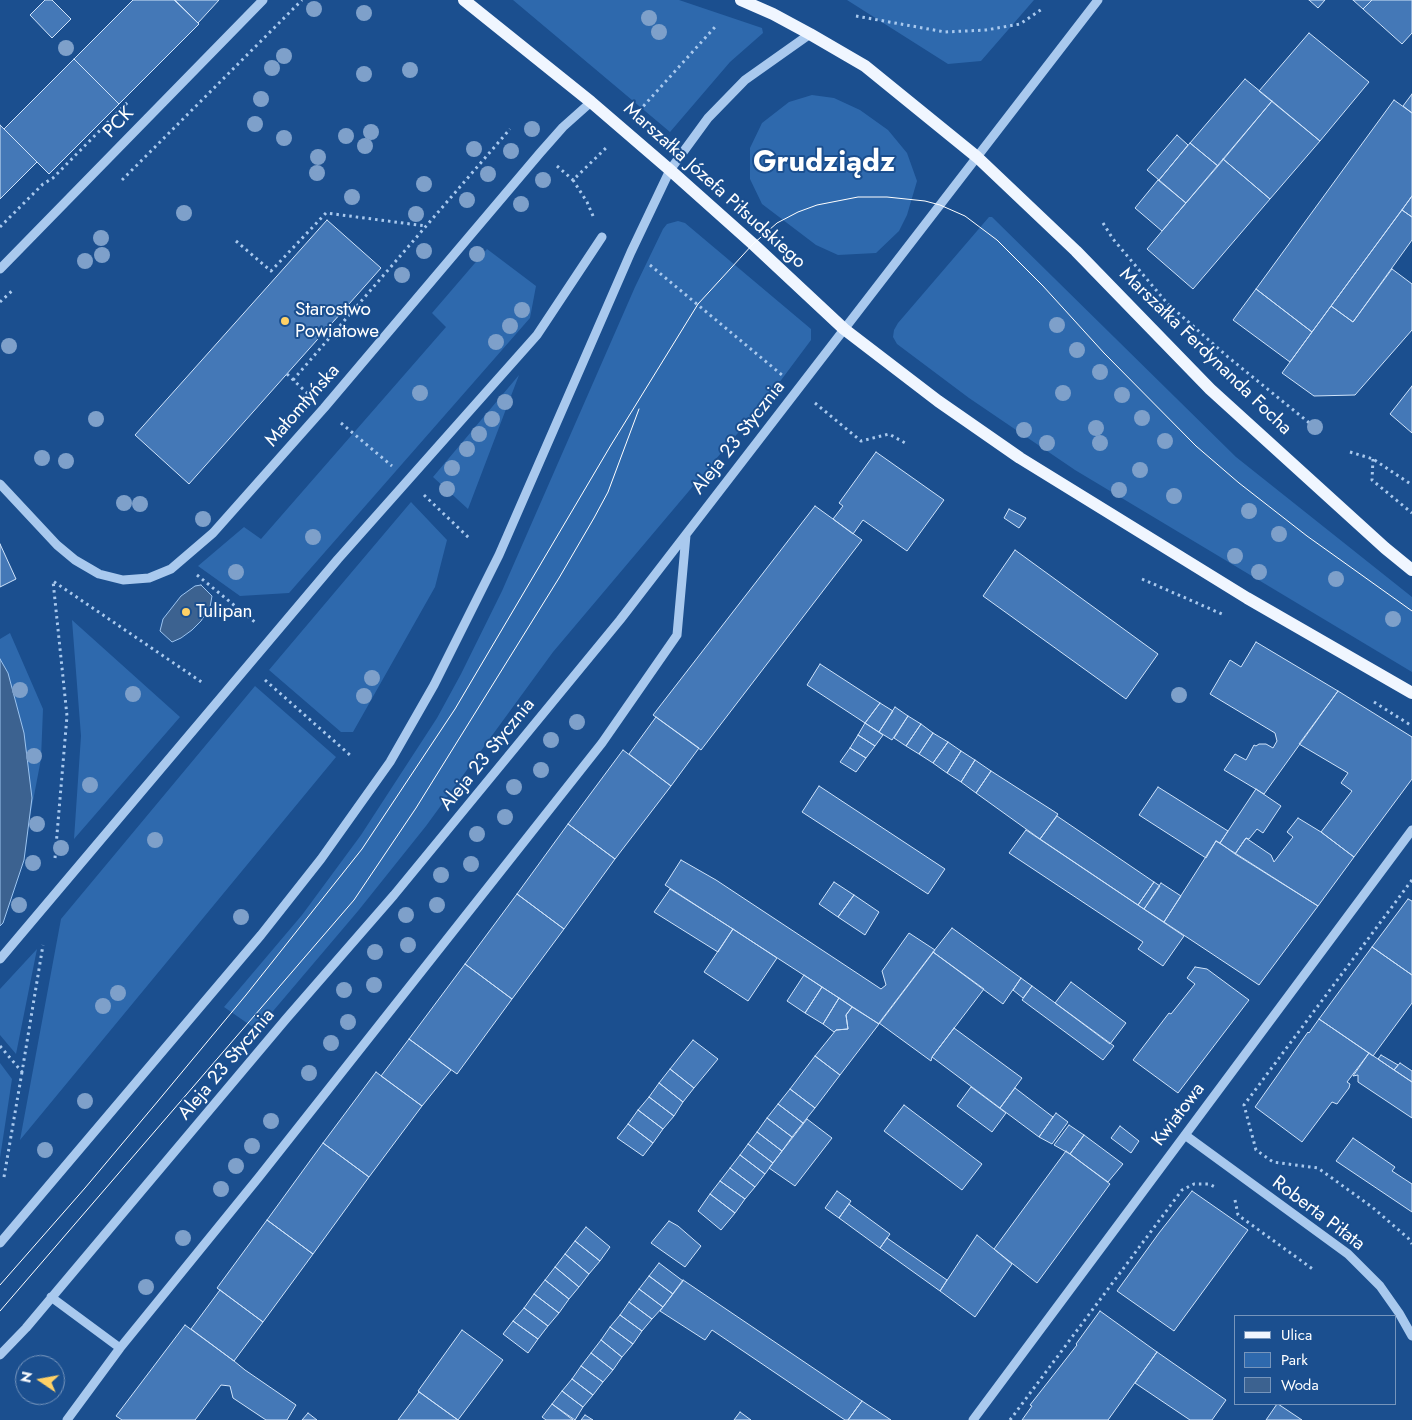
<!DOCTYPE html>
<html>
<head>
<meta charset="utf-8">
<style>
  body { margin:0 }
  #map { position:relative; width:1412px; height:1420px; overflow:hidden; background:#1b4f8f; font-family:Jost,sans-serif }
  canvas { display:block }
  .legend { position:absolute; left:1234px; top:1315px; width:162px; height:90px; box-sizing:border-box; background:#1b4f8f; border:1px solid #7695bc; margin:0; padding:6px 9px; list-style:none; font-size:15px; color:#fff }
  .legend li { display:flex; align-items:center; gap:10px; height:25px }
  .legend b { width:25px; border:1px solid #7695bc }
  .north { position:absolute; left:15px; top:1355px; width:50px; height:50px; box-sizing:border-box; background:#1b4f8f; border:1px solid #7695bc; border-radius:50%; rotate:282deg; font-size:14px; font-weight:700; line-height:20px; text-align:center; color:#fff }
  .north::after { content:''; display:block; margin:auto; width:18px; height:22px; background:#ffd166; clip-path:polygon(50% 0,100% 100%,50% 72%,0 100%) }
</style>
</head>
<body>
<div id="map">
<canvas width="1412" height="1420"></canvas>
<ul class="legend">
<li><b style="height:6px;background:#f0f6ff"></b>Ulica</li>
<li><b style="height:14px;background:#2e69ad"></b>Park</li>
<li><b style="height:14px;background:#3c6290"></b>Woda</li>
</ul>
<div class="north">N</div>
</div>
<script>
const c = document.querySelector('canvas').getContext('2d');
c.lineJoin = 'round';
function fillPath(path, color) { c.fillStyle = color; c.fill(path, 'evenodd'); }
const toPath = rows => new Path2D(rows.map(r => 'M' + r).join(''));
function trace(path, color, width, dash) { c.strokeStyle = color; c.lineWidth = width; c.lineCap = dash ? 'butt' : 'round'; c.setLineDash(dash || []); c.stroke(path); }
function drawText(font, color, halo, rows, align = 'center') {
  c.font = font + ' Jost,sans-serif'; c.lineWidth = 4; c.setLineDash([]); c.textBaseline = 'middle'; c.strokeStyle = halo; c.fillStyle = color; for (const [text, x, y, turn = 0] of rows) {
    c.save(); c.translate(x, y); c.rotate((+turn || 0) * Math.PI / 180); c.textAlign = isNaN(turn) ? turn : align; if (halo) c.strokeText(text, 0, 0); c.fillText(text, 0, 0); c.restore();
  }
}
const green = toPath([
  [513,0,679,0,762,28,763,33,730,62,670,132],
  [847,0,1034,0,981,61,948,64],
  [812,95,834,98,860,110,888,130,907,153,917,181,907,215,899,231,876,253,838,255,816,245,762,204,750,179,750,148,762,123,789,102],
  [989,217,992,217,1236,457,1412,597,1412,672,1075,470,969,398,897,344,893,337,894,330,898,323],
  [678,221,685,223,811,329,811,340,770,395,553,652,426,826,358,911,257,1030,224,1007,302,915,361,835,437,718,461,674,502,591,635,287,663,229,667,224],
  [487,249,536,286,530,318,289,593,240,596,198,566,244,527,261,539,446,327,432,313],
  [519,375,468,509,433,477],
  [411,502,447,540,435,587,353,732,341,732,269,670],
  [72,620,180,717,74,839,81,736],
  [10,633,43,709,41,759,28,827,6,903,0,912,0,639],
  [255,686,336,757,20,1140,61,919],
  [37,949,16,1054,0,1035,0,989],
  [0,1063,12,1079,0,1158]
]);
const water = toPath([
  [201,585,212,596,210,607,201,621,192,630,181,638,172,642,160,631,163,619,181,596,195,586,201,585],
  [0,659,8,673,24,733,32,798,24,860,3,923,0,926,0,659]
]);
const building = toPath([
  [45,0,52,0,71,19,52,38,30,15,45,0],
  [133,0,174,0,199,24,119,104,74,59,133,0],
  [175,0,219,0,198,23,175,0],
  [1309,0,1325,0,1318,8,1309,0],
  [1353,0,1372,0,1363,9,1353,0],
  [1372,0,1412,0,1412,33,1402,44,1363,9,1372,0],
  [1309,33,1369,82,1320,141,1259,91,1309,33],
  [74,59,119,104,49,174,4,129,74,59],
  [1245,79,1272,101,1218,166,1190,143,1245,79],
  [1412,94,1412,113,1403,106,1412,94],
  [1394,100,1412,113,1412,196,1312,332,1256,289,1394,100],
  [1272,101,1320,141,1270,199,1223,159,1272,101],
  [0,125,37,162,0,199,0,125],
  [1177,135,1188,145,1159,180,1147,170,1177,135],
  [1190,143,1218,166,1186,203,1159,180,1190,143],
  [1223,159,1270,199,1193,289,1147,249,1223,159],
  [1158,180,1186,203,1162,231,1135,208,1158,180],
  [1412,196,1412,217,1402,210,1412,196],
  [1402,210,1412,217,1412,240,1353,322,1331,306,1402,210],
  [327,220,381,268,189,484,135,435,327,220],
  [1392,269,1412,284,1412,330,1355,395,1314,396,1282,373,1331,306,1353,322,1392,269],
  [1256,289,1312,332,1290,362,1233,320,1256,289],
  [1412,386,1412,433,1390,414,1412,386],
  [876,452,944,500,907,551,863,520,853,534,833,519,843,506,839,503,876,452],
  [815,506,862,540,701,750,653,715,815,506],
  [1009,509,1026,518,1019,528,1004,518,1009,509],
  [0,544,16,579,0,587,0,544],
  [1015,550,1158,654,1126,699,983,596,1015,550],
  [1256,642,1338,691,1264,794,1224,770,1235,754,1246,760,1254,745,1256,746,1259,744,1266,744,1273,748,1277,741,1275,733,1210,694,1230,660,1241,667,1256,642],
  [820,664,880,703,865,723,807,685,820,664],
  [1338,691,1412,737,1412,779,1354,857,1321,832,1352,791,1341,783,1348,773,1299,744,1338,691],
  [880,703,893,711,879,732,865,723,880,703],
  [895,707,908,716,892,740,879,732,895,707],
  [908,716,921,724,906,746,894,738,908,716],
  [656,717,699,748,671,786,629,754,656,717],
  [865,723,883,735,875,746,858,735,865,723],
  [921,724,933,733,919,754,906,746,921,724],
  [933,733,948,742,933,763,919,754,933,733],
  [858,735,875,746,866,758,850,748,858,735],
  [948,742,961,751,947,773,933,763,948,742],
  [850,748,866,758,856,772,840,762,850,748],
  [623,750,671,786,615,859,568,824,623,750],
  [961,751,975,760,961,782,947,773,961,751],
  [975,760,991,771,976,793,961,782,975,760],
  [991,771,1058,814,1040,839,976,793,991,771],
  [819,786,945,869,928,894,802,812,819,786],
  [1158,787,1228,831,1220,843,1216,841,1206,858,1139,815,1158,787],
  [1256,789,1281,806,1263,833,1257,829,1249,839,1246,838,1235,854,1220,843,1256,789],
  [1057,816,1154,882,1138,905,1040,839,1057,816],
  [1298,818,1321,832,1354,857,1318,906,1235,854,1246,838,1271,855,1274,862,1293,837,1287,832,1298,818],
  [568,824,615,859,564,929,517,894,568,824],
  [1026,830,1184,936,1163,966,1138,949,1143,942,1009,853,1026,830],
  [1216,841,1318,906,1259,985,1164,922,1216,841],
  [681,860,716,880,881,989,886,985,882,971,909,933,935,950,879,1024,665,885,681,860],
  [834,882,854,895,838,917,819,904,834,882],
  [1154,882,1160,886,1144,909,1138,905,1154,882],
  [1161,883,1181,896,1164,922,1144,909,1161,883],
  [670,889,733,929,718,952,654,912,670,889],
  [517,894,564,929,512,999,465,964,517,894],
  [854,895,879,912,865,935,838,917,854,895],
  [1408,899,1412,901,1412,975,1372,947,1408,899],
  [952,928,1021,978,1003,1004,933,952,952,928],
  [733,929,777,958,748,1001,704,972,733,929],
  [1372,947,1412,975,1412,1003,1373,1056,1319,1019,1372,947],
  [933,952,984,989,932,1057,931,1061,879,1023,933,952],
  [465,964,512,999,457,1074,409,1039,465,964],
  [1195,967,1207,969,1249,1000,1178,1093,1133,1060,1169,1013,1171,1014,1195,984,1187,978,1195,967],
  [804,975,822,987,805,1013,787,1001,804,975],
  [1021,978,1032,986,1023,998,1013,990,1021,978],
  [1071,982,1126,1023,1110,1044,1055,1003,1071,982],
  [1032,986,1114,1046,1103,1060,1022,1000,1032,986],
  [822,987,839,998,823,1024,805,1013,822,987],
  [839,998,852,1007,846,1015,848,1029,836,1030,834,1032,823,1024,839,998],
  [852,1007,879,1024,840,1075,815,1056,836,1030,848,1029,846,1015,852,1007],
  [1319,1019,1369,1053,1347,1082,1350,1084,1349,1088,1337,1104,1332,1102,1302,1142,1255,1107,1308,1032,1309,1033,1319,1019],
  [954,1028,1022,1078,1000,1108,932,1057,954,1028],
  [409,1039,451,1070,422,1106,381,1076,409,1039],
  [693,1040,718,1059,694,1088,670,1069,693,1040],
  [1369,1053,1412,1082,1412,1118,1358,1082,1358,1075,1353,1076,1369,1053],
  [1381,1055,1398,1065,1394,1070,1378,1059,1381,1055],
  [815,1056,840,1075,815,1108,790,1089,815,1056],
  [1400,1063,1412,1071,1412,1082,1394,1070,1400,1063],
  [670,1069,694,1088,683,1102,659,1083,670,1069],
  [376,1072,422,1106,369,1177,323,1143,376,1072],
  [659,1083,683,1102,674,1116,649,1097,659,1083],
  [971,1087,1006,1113,992,1132,957,1106,971,1087],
  [1015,1088,1053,1117,1039,1137,1000,1108,1015,1088],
  [790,1089,815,1108,803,1123,778,1104,790,1089],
  [649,1097,674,1116,663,1129,638,1110,649,1097],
  [778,1104,803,1123,792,1137,767,1118,778,1104],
  [904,1105,982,1164,962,1190,884,1131,904,1105],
  [638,1110,663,1129,653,1143,628,1124,638,1110],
  [1056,1113,1068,1122,1052,1144,1039,1137,1056,1113],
  [767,1118,792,1137,782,1151,757,1132,767,1118],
  [807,1119,832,1138,795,1186,769,1168,807,1119],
  [628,1124,653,1143,643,1156,617,1138,628,1124],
  [1069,1125,1084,1135,1070,1154,1054,1145,1069,1125],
  [1120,1126,1139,1141,1131,1153,1111,1138,1120,1126],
  [757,1132,782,1151,773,1163,748,1144,757,1132],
  [1084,1135,1123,1164,1108,1182,1070,1154,1084,1135],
  [1353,1138,1395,1167,1392,1171,1412,1184,1412,1212,1336,1161,1353,1138],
  [323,1143,369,1177,313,1254,267,1220,323,1143],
  [748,1144,773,1163,765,1174,740,1155,748,1144],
  [1066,1151,1110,1184,1037,1283,994,1249,1066,1151],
  [740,1155,765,1174,755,1187,730,1168,740,1155],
  [730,1168,755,1187,745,1199,720,1181,730,1168],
  [720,1181,745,1199,735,1213,710,1194,720,1181],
  [837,1191,851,1201,839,1218,825,1208,837,1191],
  [1192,1191,1248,1230,1174,1331,1117,1291,1159,1233,1192,1191],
  [710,1194,735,1213,721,1230,698,1211,710,1194],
  [849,1204,890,1234,880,1248,839,1218,849,1204],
  [267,1220,313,1254,263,1322,217,1288,267,1220],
  [669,1221,678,1226,701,1246,685,1267,651,1243,669,1221],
  [586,1227,610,1247,600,1261,575,1241,586,1227],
  [977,1235,1012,1264,975,1317,940,1291,977,1235],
  [887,1238,947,1280,940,1291,880,1248,887,1238],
  [575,1241,600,1261,589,1274,565,1254,575,1241],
  [565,1254,589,1274,579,1287,555,1267,565,1254],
  [659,1263,683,1281,673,1294,649,1276,659,1263],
  [555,1267,579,1287,569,1299,545,1280,555,1267],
  [649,1276,673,1294,663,1307,639,1289,649,1276],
  [545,1280,569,1299,559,1313,534,1294,545,1280],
  [683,1280,862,1401,848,1420,845,1420,712,1330,705,1340,660,1311,683,1280],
  [639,1289,663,1307,652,1319,629,1302,639,1289],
  [220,1290,263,1322,234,1361,191,1329,220,1290],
  [534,1294,559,1313,548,1326,524,1308,534,1294],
  [629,1302,652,1319,642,1331,620,1315,629,1302],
  [524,1308,548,1326,538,1339,513,1321,524,1308],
  [1100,1311,1157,1352,1108,1420,1022,1420,1032,1406,1030,1405,1077,1345,1076,1344,1100,1311],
  [620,1315,642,1331,633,1344,610,1327,620,1315],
  [513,1321,538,1339,528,1353,503,1334,513,1321],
  [185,1325,234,1361,245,1370,296,1405,287,1420,266,1420,233,1398,230,1386,221,1385,195,1420,122,1420,116,1416,185,1325],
  [610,1327,633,1344,622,1357,601,1340,610,1327],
  [462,1330,503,1360,458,1420,418,1391,462,1330],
  [601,1340,622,1357,613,1370,591,1353,601,1340],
  [1157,1352,1226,1400,1212,1420,1190,1420,1135,1383,1157,1352],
  [591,1353,613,1370,603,1382,581,1366,591,1353],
  [581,1366,603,1382,593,1395,572,1379,581,1366],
  [572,1379,593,1395,583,1407,562,1391,572,1379],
  [562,1391,583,1407,575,1420,552,1404,562,1391],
  [419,1392,458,1420,398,1420,419,1392],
  [862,1401,891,1420,848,1420,862,1401],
  [552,1404,573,1420,546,1420,542,1417,552,1404],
  [1277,1404,1278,1404,1302,1420,1266,1420,1277,1404],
  [740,1412,751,1420,734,1420,740,1412],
  [308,1413,317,1420,302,1420,308,1413],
  [585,1415,593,1420,581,1420,585,1415]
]);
const path = toPath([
  [856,16,945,32,986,30,1020,24,1042,9],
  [639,111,715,27],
  [557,166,573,180],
  [122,180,302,0],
  [593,216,587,202,573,180,607,147],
  [1103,223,1113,239,1167,303,1228,357,1318,430],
  [0,227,43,184,53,178,128,102],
  [236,241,271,271,326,213,426,226],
  [650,265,782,375],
  [0,302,14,289],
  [287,374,308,394],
  [293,380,510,129],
  [815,403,861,441,889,434,907,444],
  [341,423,392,466],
  [1350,452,1373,459,1412,485],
  [1373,459,1372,480,1412,513],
  [424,495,469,538],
  [197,575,256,623],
  [1142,579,1222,614],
  [265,680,350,755],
  [1374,702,1412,726],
  [55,858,67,716,53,581,203,683],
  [1412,880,1244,1105,1256,1150,1273,1162,1318,1168,1372,1207,1408,1238,1412,1244],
  [0,1046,22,1072,43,945],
  [4,1177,22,1072],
  [1235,1200,1238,1215,1314,1270],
  [1010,1420,1182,1190,1194,1184,1209,1184,1215,1187]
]);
const minor = toPath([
  [0,269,263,0],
  [0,484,57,545,75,560,99,574,123,580,149,578,171,569,213,533,324,408,540,153,563,127,591,102],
  [0,959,338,559,537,335,602,237],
  [1185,1135,1348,1254,1380,1286,1399,1313,1412,1336],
  [0,1243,261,935,321,859,390,762,434,685,499,555,631,252,670,170,708,118,745,80,810,34],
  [51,1297,120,1348],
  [0,1355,26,1328,286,1019,394,895,620,620,1098,0],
  [67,1420,120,1348,259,1177,602,743,677,635,686,535],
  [973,1420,1412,830]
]);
const major = toPath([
  [464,0,591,102,670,170,753,244,844,329,938,401,1020,458,1106,511,1247,598,1412,693],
  [741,0,773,14,810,34,865,66,977,157,1076,251,1210,389,1385,548,1412,570]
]);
const tram = toPath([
  [0,1285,85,1188,158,1101,246,995,362,849,455,709,611,445,698,304,753,244,777,223,798,212,817,205,858,197,887,197,925,201,940,205,965,216,997,240,1043,286,1104,353,1196,446,1239,483,1307,536,1412,611],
  [0,1311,354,900,416,808,559,578,594,518,608,492,639,409]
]);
const trees = [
  [314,9],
  [364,13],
  [649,18],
  [659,32],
  [66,48],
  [284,56],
  [272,68],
  [410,70],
  [364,74],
  [261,99],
  [255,124],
  [532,129],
  [371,132],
  [346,136],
  [284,138],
  [365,146],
  [474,149],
  [511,151],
  [318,157],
  [317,173],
  [488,174],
  [543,180],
  [424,184],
  [352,197],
  [467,200],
  [521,204],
  [184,213],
  [416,214],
  [101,238],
  [424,251],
  [477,254],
  [102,255],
  [85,261],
  [402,275],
  [522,310],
  [1057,325],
  [510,326],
  [496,342],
  [9,346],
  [1077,350],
  [1100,372],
  [420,393],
  [1063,393],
  [1122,395],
  [505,402],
  [1142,418],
  [96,419],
  [492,419],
  [1315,427],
  [1096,428],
  [1024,430],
  [479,434],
  [1165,441],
  [1047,443],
  [1100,443],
  [467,449],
  [42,458],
  [66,461],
  [452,468],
  [1140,470],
  [447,489],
  [1119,490],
  [1174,496],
  [124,503],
  [140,504],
  [1249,511],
  [203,519],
  [1279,534],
  [313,537],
  [1235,556],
  [236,572],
  [1259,572],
  [1336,579],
  [1393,619],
  [372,678],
  [20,690],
  [133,694],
  [1179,695],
  [364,696],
  [577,722],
  [551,740],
  [34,756],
  [541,770],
  [90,785],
  [514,787],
  [505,817],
  [37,824],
  [477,834],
  [155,840],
  [61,848],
  [33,863],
  [471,864],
  [441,875],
  [19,905],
  [437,905],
  [406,915],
  [241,917],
  [408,945],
  [375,952],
  [374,985],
  [344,990],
  [118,993],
  [103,1006],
  [348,1022],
  [331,1043],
  [309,1073],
  [85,1101],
  [271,1121],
  [252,1146],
  [45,1150],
  [236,1166],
  [221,1189],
  [183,1238],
  [146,1287]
];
const markers = [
  [285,321,5,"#ffd166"],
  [186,612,5,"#ffd166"]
];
const streetNames = [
  ["PCK",119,123,-46],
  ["Marszałka Józefa Piłsudskiego",714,186,42],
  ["Marszałka Ferdynanda Focha",1205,352,44],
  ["Małomłyńska",303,406,-49],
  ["Aleja 23 Stycznia",739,438,-52],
  ["Aleja 23 Stycznia",488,755,-51],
  ["Aleja 23 Stycznia",227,1065,-50],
  ["Kwiatowa",1179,1115,-53],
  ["Roberta Piłata",1318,1214,37]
];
const poiNames = [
  ["Starostwo",295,310],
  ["Powiatowe",295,332],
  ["Tulipan",196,612]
];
const townNames = [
  ["Grudziądz",824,164]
];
fillPath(green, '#2e69ad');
fillPath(water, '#3c6290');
trace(water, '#9cc4f0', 1);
fillPath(building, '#4478b7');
trace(building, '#cfe3fa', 1);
trace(path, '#a9c9ee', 3, [2.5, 4]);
trace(minor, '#a9c9ee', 9);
trace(major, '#f0f6ff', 12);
trace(tram, '#fff', 1);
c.fillStyle = '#7ea0ca';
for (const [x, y] of trees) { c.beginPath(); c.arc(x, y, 8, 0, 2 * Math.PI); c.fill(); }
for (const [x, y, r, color] of markers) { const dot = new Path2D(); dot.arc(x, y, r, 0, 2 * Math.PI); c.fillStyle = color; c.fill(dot); trace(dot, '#1b4f8f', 2); }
drawText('19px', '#fff', '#1b4f8f', streetNames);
drawText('19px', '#fff', '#1b4f8f', poiNames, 'left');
drawText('bold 29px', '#fff', '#1b4f8f', townNames);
</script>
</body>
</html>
